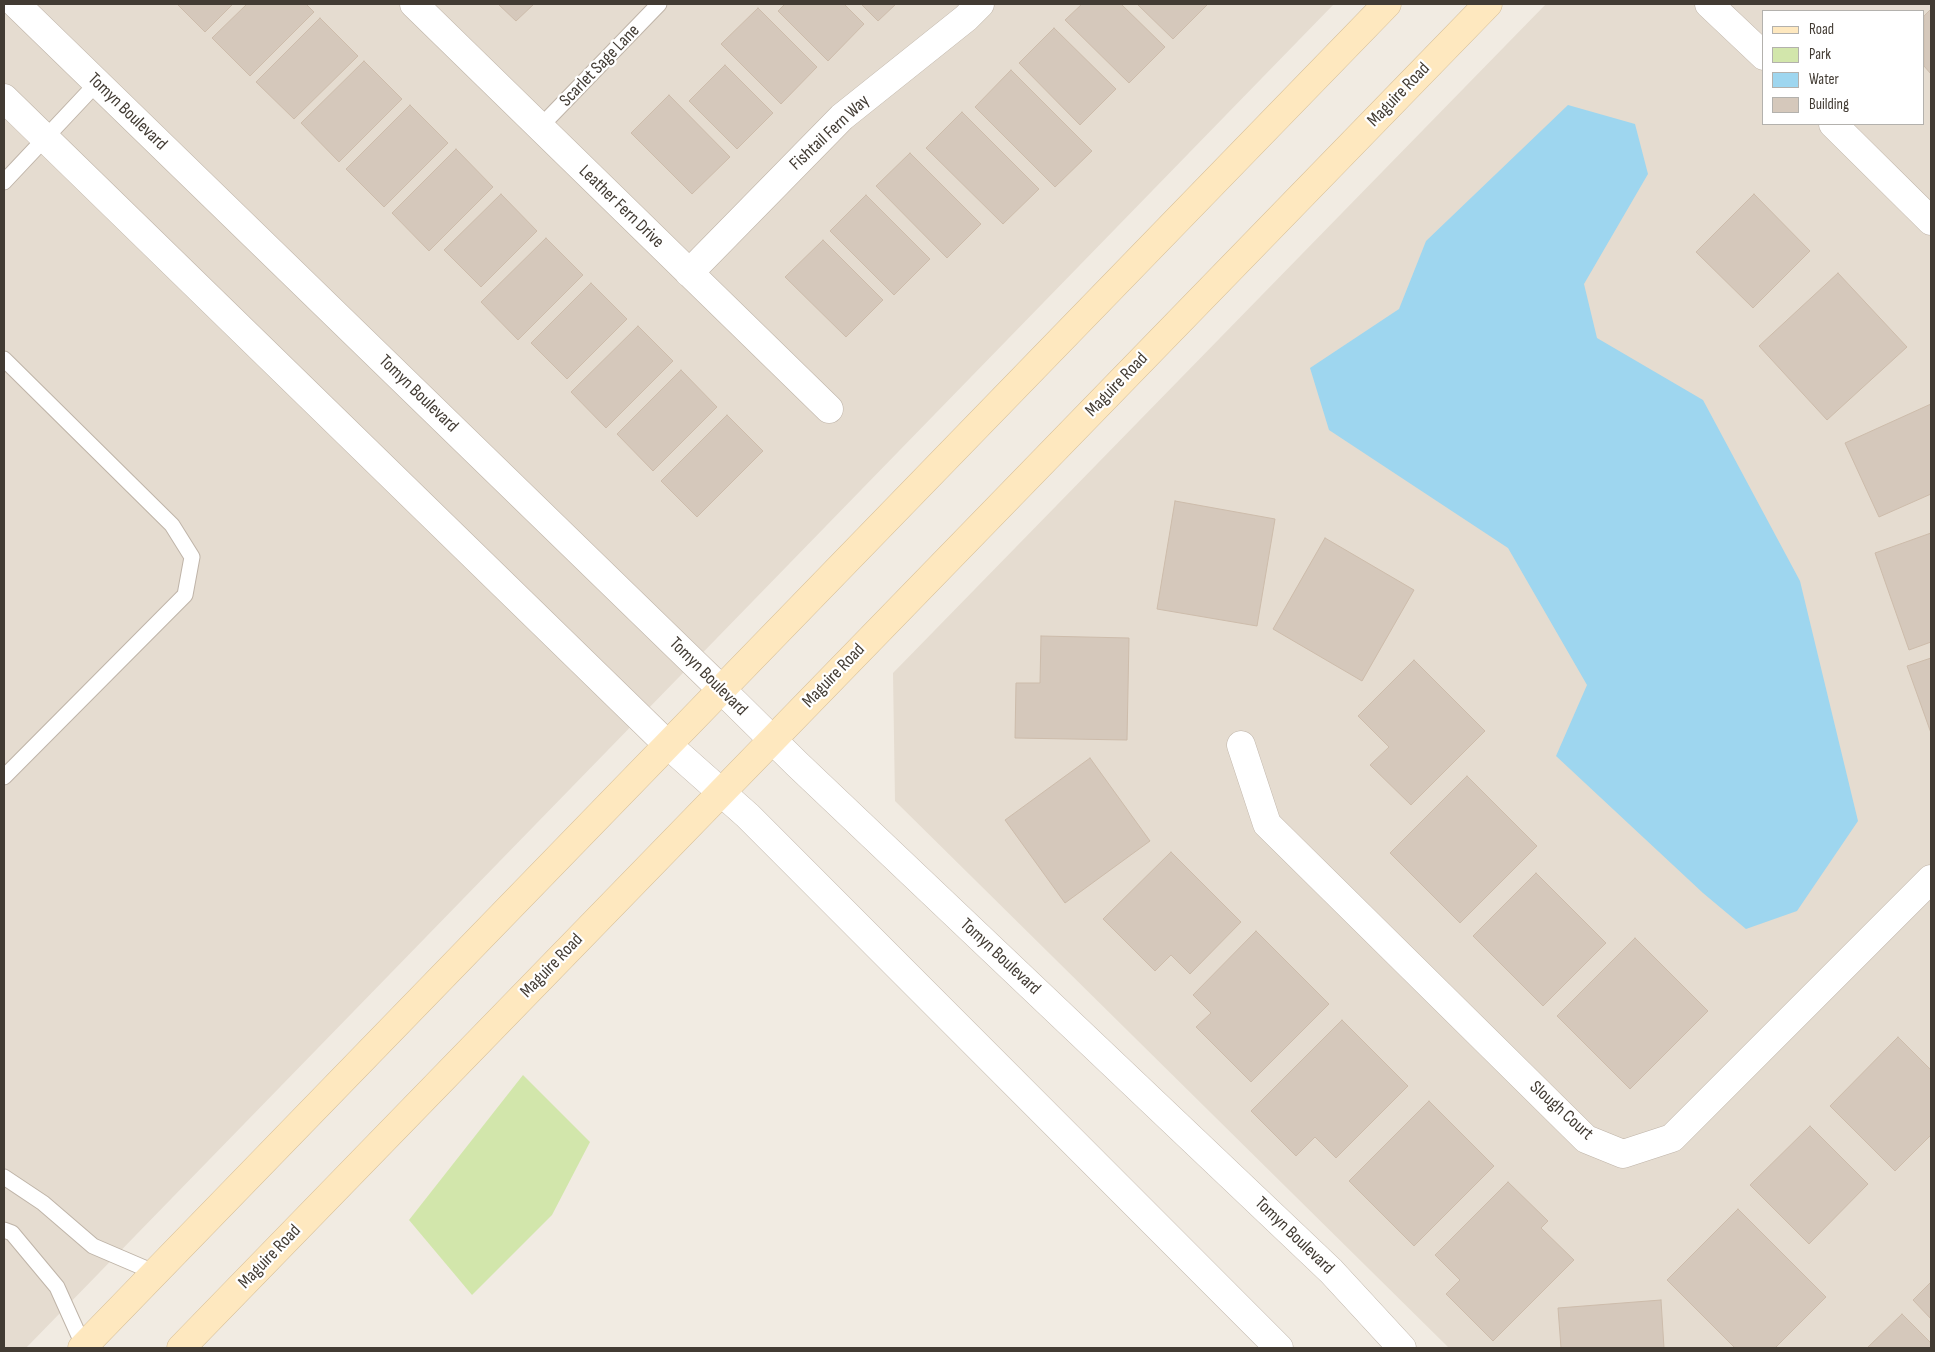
<!DOCTYPE html>
<html>
<head>
<meta charset="utf-8">
<style>
  body { margin:0 }
  #map { position:relative; width:1935px; height:1352px; overflow:hidden; background:#f1ebe2; font-family:"Sofia Sans Condensed",sans-serif }
  canvas { display:block }
  .frame { position:absolute; inset:0; border:5px solid #423b33; pointer-events:none }
  .legend { position:absolute; left:1762px; top:10px; width:162px; height:115px; box-sizing:border-box; background:#fff; border:1px solid #b3b1ad; margin:0; padding:6px 9px; list-style:none; font-size:15px; color:#423b33 }
  .legend li { display:flex; align-items:center; gap:10px; height:25px }
  .legend b { width:25px; border:1px solid #b3b1ad }
</style>
</head>
<body>
<div id="map">
<canvas width="1935" height="1352"></canvas>
<div class="frame"></div>
<ul class="legend">
<li><b style="height:6px;background:#fee8bf"></b>Road</li>
<li><b style="height:14px;background:#d2e6ab"></b>Park</li>
<li><b style="height:14px;background:#9ed6ef"></b>Water</li>
<li><b style="height:14px;background:#d5c8bb"></b>Building</li>
</ul>
</div>
<script>
const c = document.querySelector('canvas').getContext('2d');
c.lineJoin = 'round';
function fillPath(path, color) { c.fillStyle = color; c.fill(path, 'evenodd'); }
const toPath = rows => new Path2D(rows.map(r => 'M' + r).join(''));
function trace(path, color, width, dash) { c.strokeStyle = color; c.lineWidth = width; c.lineCap = dash ? 'butt' : 'round'; c.setLineDash(dash || []); c.stroke(path); }
function drawText(font, color, halo, rows, align = 'center') {
  c.font = font + ' "Sofia Sans Condensed",sans-serif'; c.lineWidth = 4.5; c.setLineDash([]); c.textBaseline = 'middle'; c.strokeStyle = halo; c.fillStyle = color; for (const [text, x, y, turn = 0] of rows) {
    c.save(); c.translate(x, y); c.rotate((+turn || 0) * Math.PI / 180); c.textAlign = isNaN(turn) ? turn : align; if (halo) c.strokeText(text, 0, 0); c.fillText(text, 0, 0); c.restore();
  }
}
const residential = toPath([
  [4,4,1334,4,26,1348,4,1348],
  [1546,4,1931,4,1931,1348,1449,1348,895,801,893,673],
  [1764,11,1924,11,1924,124,1764,124]
]);
const green = toPath([
  [523,1075,590,1142,552,1215,472,1295,409,1220]
]);
const water = toPath([
  [1568,105,1635,124,1648,174,1584,284,1597,338,1703,400,1800,581,1858,821,1797,911,1746,929,1703,893,1556,756,1587,685,1508,548,1329,430,1310,368,1399,309,1426,241]
]);
const building = toPath([
  [177,4,233,4,205,32,177,4],
  [247,4,306,4,314,12,250,76,212,38,247,4],
  [498,4,534,4,516,21,498,4],
  [785,4,844,4,864,24,828,61,778,11,785,4],
  [861,4,896,4,878,21,861,4],
  [1082,4,1121,4,1165,47,1129,83,1065,20,1082,4],
  [1137,4,1208,4,1173,39,1137,4],
  [758,8,817,67,781,104,721,44,758,8],
  [1931,9,1931,74,1924,66,1924,16,1931,9],
  [320,18,358,56,294,119,256,82,320,18],
  [1054,28,1116,89,1080,125,1019,63,1054,28],
  [364,61,402,99,339,162,301,123,364,61],
  [725,65,773,113,737,149,689,101,725,65],
  [1011,70,1092,151,1055,187,975,107,1011,70],
  [669,95,730,157,692,194,631,133,669,95],
  [410,105,448,143,384,207,346,169,410,105],
  [962,112,1039,189,1003,224,926,148,962,112],
  [456,149,493,187,429,251,392,213,456,149],
  [910,153,981,224,947,258,876,186,910,153],
  [501,194,537,231,481,287,444,250,501,194],
  [1754,194,1810,251,1753,308,1696,252,1754,194],
  [866,195,930,259,894,295,830,231,866,195],
  [546,238,583,275,518,340,481,302,546,238],
  [823,240,883,300,846,337,785,277,823,240],
  [1838,273,1907,347,1827,420,1759,346,1838,273],
  [591,283,627,319,567,379,531,343,591,283],
  [638,326,673,361,606,428,571,392,638,326],
  [681,370,717,407,653,471,617,434,681,370],
  [1931,404,1931,494,1879,517,1845,443,1931,404],
  [727,415,763,451,697,517,661,481,727,415],
  [1175,501,1275,519,1257,626,1157,609,1175,501],
  [1931,533,1931,642,1909,650,1875,553,1931,533],
  [1325,538,1414,590,1362,681,1273,629,1325,538],
  [1041,636,1129,638,1127,740,1015,738,1016,683,1040,683,1041,636],
  [1931,658,1931,733,1907,666,1931,658],
  [1414,660,1485,731,1411,805,1370,765,1389,747,1358,716,1414,660],
  [1090,758,1150,841,1065,903,1005,820,1090,758],
  [1467,776,1537,846,1460,923,1390,853,1467,776],
  [1171,852,1241,922,1190,974,1171,955,1155,971,1103,919,1171,852],
  [1536,873,1606,943,1543,1006,1473,936,1536,873],
  [1256,931,1329,1004,1251,1082,1196,1027,1211,1013,1193,995,1256,931],
  [1635,938,1708,1011,1630,1089,1557,1016,1635,938],
  [1342,1020,1408,1086,1336,1158,1315,1137,1296,1156,1251,1111,1342,1020],
  [1898,1037,1931,1070,1931,1135,1895,1171,1830,1106,1898,1037],
  [1429,1101,1494,1166,1414,1246,1349,1181,1429,1101],
  [1810,1126,1868,1184,1809,1244,1750,1185,1810,1126],
  [1508,1182,1548,1221,1541,1228,1574,1260,1493,1341,1446,1294,1460,1280,1435,1255,1508,1182],
  [1738,1209,1826,1297,1775,1348,1735,1348,1667,1280,1738,1209],
  [1931,1282,1931,1319,1913,1300,1931,1282],
  [1661,1300,1664,1348,1561,1348,1558,1308,1661,1300],
  [1902,1314,1931,1343,1931,1348,1867,1348,1902,1314]
]);
const service = toPath([
  [540,127,659,4],
  [4,182,97,83],
  [4,359,172,525,192,557,185,595,4,777],
  [4,1177,43,1203,93,1246,156,1273],
  [4,1230,12,1233,57,1287,84,1347]
]);
const minor = toPath([
  [16,4,722,690],
  [414,4,829,409],
  [1709,4,1764,56],
  [4,98,668,745],
  [1833,124,1931,221],
  [689,273,842,117,966,18,980,4],
  [1241,745,1267,824,1586,1139,1623,1154,1672,1138,1931,879]
]);
const tertiary = toPath([
  [722,690,797,764,1331,1271,1402,1348],
  [668,745,748,816,1279,1348]
]);
const secondary = toPath([
  [82,1348,1387,4],
  [181,1348,1488,4]
]);
const streetNames = [
  ["Scarlet Sage Lane",600,66,-46],
  ["Maguire Road",1399,95,-46],
  ["Tomyn Boulevard",127,112,44],
  ["Fishtail Fern Way",830,133,-43],
  ["Leather Fern Drive",621,207,44],
  ["Maguire Road",1117,385,-46],
  ["Tomyn Boulevard",418,394,44],
  ["Maguire Road",834,676,-46],
  ["Tomyn Boulevard",708,677,45],
  ["Tomyn Boulevard",1000,957,43],
  ["Maguire Road",552,966,-46],
  ["Slough Court",1561,1111,42],
  ["Tomyn Boulevard",1294,1236,44],
  ["Maguire Road",270,1257,-46]
];
fillPath(residential, '#e5dcd0');
fillPath(green, '#d2e6ab');
fillPath(water, '#9ed6ef');
fillPath(building, '#d5c8bb');
trace(building, '#cdbcab', 1);
trace(service, '#bfb4a8', 17);
trace(minor, '#bfb4a8', 29);
trace(tertiary, '#bfb4a8', 29);
trace(secondary, '#d4bc94', 29);
trace(service, '#fff', 15);
trace(minor, '#fff', 28);
trace(tertiary, '#fff', 28);
trace(secondary, '#fee8bf', 28);
drawText('18px', '#423b33', '#fff', streetNames);
</script>
</body>
</html>
